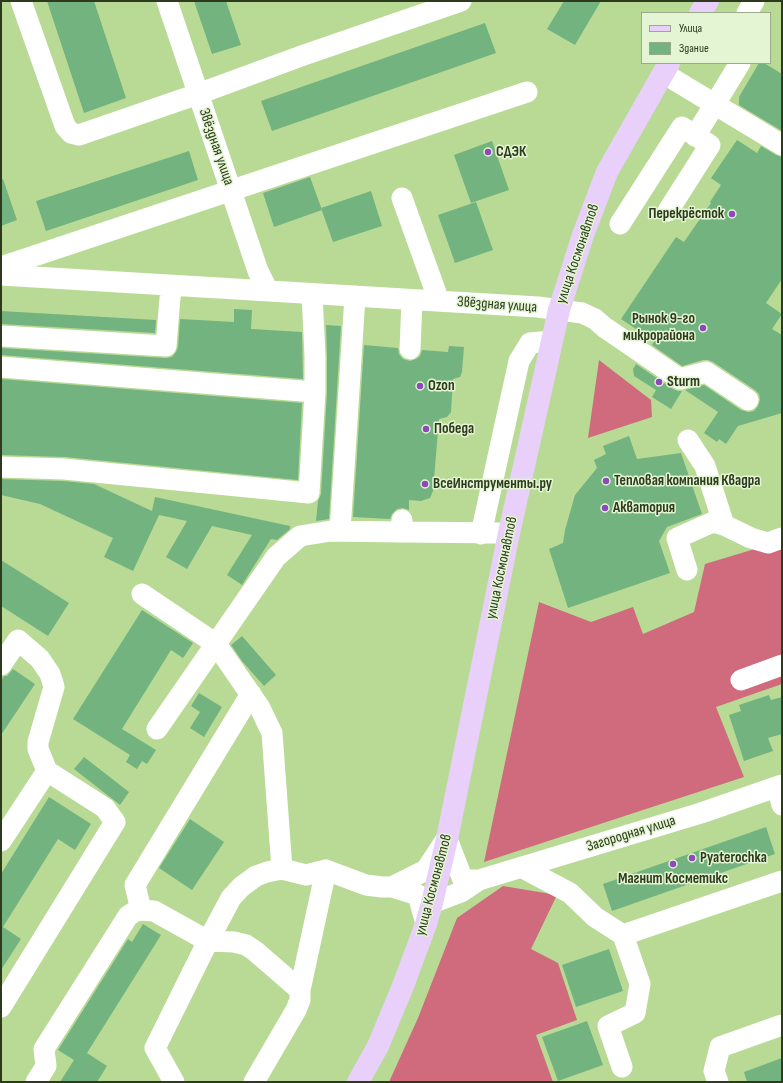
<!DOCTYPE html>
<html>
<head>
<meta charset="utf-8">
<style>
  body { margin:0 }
  #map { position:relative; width:783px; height:1083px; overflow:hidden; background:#b8da95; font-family:"Sofia Sans Condensed",sans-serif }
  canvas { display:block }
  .frame { position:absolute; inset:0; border:2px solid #2d3a1e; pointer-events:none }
  .legend { position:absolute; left:641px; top:12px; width:130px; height:52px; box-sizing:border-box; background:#e3f5d2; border:1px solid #9aaa8a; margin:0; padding:5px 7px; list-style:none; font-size:12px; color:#2d3a1e }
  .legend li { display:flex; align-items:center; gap:8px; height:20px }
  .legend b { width:20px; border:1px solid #9aaa8a }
</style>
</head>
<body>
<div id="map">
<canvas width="783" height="1083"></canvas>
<div class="frame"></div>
<ul class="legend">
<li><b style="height:5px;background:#e8d0fb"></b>Улица</li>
<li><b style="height:11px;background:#73b380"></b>Здание</li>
</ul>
</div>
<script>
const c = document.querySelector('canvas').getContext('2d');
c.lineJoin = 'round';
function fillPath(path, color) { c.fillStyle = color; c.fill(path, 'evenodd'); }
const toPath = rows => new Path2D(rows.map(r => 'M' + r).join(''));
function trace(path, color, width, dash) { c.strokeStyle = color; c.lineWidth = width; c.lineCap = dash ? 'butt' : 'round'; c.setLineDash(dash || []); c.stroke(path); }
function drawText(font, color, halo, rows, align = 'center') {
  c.font = font + ' "Sofia Sans Condensed",sans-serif'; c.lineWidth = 3; c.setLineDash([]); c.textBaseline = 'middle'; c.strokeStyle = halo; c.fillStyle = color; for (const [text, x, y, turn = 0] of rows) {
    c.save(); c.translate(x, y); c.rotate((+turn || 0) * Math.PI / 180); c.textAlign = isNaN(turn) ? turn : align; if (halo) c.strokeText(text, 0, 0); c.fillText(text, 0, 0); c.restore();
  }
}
const forest = toPath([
  [599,360,651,400,652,417,588,438],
  [758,548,782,550,782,684,716,707,744,777,484,862,539,602,591,622,633,607,643,634,694,612,705,564],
  [503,886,557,895,531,949,558,963,577,1020,536,1035,553,1082,389,1082,418,1018,457,918]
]);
const building = toPath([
  [47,1,94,1,126,98,84,113],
  [194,1,226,1,241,45,212,54],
  [564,1,601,1,575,45,547,29],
  [485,23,496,53,272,131,261,101],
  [759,63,764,63,782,74,782,131,739,105,739,97],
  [737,140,757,153,761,146,776,155,782,157,782,279,766,303,782,314,772,329,782,335,782,413,738,426,726,444,719,439,717,442,704,433,718,412,685,390,704,385,741,410,748,412,754,411,758,406,760,400,759,394,755,390,713,362,708,360,703,360,682,366,652,345,654,341,621,319,676,237,684,242,711,203,710,202,721,185,711,178],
  [492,141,509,190,471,203,454,155],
  [189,151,198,180,46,231,36,201],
  [310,177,322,210,274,227,263,193],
  [1,179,3,179,17,220,1,226],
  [371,191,382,226,333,242,321,208],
  [476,202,493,250,455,263,438,215],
  [234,309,252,310,251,329,302,332,303,379,1,355,1,348,166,358,172,357,176,352,178,347,180,319,234,322],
  [1,311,156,320,155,333,1,324],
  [326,325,341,326,329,519,316,521,318,501,321,494,327,393,327,355],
  [364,345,398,348,399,354,403,359,410,361,416,359,420,356,422,350,448,352,449,346,464,347,462,372,460,377,453,379,451,412,447,417,439,419,433,491,430,498,421,501,409,500,409,510,403,508,397,509,392,514,390,519,353,517],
  [636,364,673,389,678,391,682,391,671,409,652,397,656,390,634,376,633,369],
  [1,379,302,403,298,480,65,457,1,455],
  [629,436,637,459,681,453,702,514,667,527,659,541,670,573,568,608,549,549,563,543,565,530,575,495,597,468,594,460,606,454,603,446],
  [1,479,63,481,94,484,152,511,155,497,290,526,290,529,277,540,271,539,242,585,227,575,252,535,212,526,187,569,166,557,187,521,159,515,133,571,104,557,113,538,40,504,1,495],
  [1,560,69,603,48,636,1,606],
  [142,610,193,643,183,658,171,650,122,729,156,750,147,764,142,761,137,769,126,762,130,755,73,719],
  [242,636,276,675,264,686,242,661,231,645],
  [13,669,35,684,1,735,1,681,4,676,7,676],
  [199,693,222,707,204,737,190,728,200,712,191,706],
  [769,695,771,700,782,697,782,734,768,738,773,751,744,761,729,715,741,711,739,705],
  [84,757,129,792,120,805,74,769],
  [49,797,91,824,75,850,58,839,3,927,21,939,1,970,1,874],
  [190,819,224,842,192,890,159,868],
  [766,827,775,854,612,911,603,884],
  [143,924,161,935,87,1053,107,1066,97,1082,60,1082,74,1060,58,1050,128,939,132,942],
  [609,949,623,991,576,1007,562,965],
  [587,1021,603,1065,558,1081,542,1037],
  [782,1058,782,1082,747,1082,744,1072]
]);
const minor = toPath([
  [21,1,65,126,71,133,79,135,198,94,304,55,461,1],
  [167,1,258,271,268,291],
  [747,13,754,1],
  [663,73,782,145],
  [695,136,715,104,740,63],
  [402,198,439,301],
  [620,224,682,127,710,145,668,211],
  [1,267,527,92],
  [1,275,504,305,538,307,582,313,595,319,604,327,680,379,706,372,748,400],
  [1,336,166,346,171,286],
  [410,349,412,300],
  [1,367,315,392],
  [688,440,705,466,724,525,751,538,768,543,782,538],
  [1,467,64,469,309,493,315,392,315,356,312,294],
  [340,531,355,296],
  [401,532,509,533],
  [481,534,519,361,530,343,552,341],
  [687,570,677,538,713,522,724,525],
  [142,594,216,644,260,708,272,733,282,869],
  [1,665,18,640,40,659,50,674,52,680,54,687,38,742,38,749,47,771],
  [741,680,782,665],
  [157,729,276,557,300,536,331,531,401,532,402,520],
  [777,787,782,805],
  [447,839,463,880,479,880,701,813,782,785],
  [1,841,47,771,105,808,115,822,1,1007],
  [521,867,570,893,595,917,623,935,782,881],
  [392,887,426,870,445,841],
  [432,903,461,892,479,880],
  [141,910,135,885,251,694],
  [300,990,326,870],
  [622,1067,608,1026,635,1013,640,984,623,935],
  [36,1082,46,1066,44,1049,128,916,134,912,141,910,154,911,208,941,234,942,246,945,255,951,300,990,300,1000,296,1010,254,1082],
  [174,1082,155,1048,208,941,231,898,241,887,256,876,267,872,282,869,306,875,326,870,366,885,382,887,392,887,418,895,426,924],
  [718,1082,714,1071,720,1047,782,1025]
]);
const major = toPath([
  [700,13,708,1],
  [358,1082,378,1046,403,986,426,924,432,903,447,839,509,533,559,310,583,235,607,172,669,63]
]);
const markers = [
  [488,152,4,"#8e48bc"],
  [732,214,4,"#8e48bc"],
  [703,328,4,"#8e48bc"],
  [659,382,4,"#8e48bc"],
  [420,386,4,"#8e48bc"],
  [426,429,4,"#8e48bc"],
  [606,481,4,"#8e48bc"],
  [425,484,4,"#8e48bc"],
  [605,508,4,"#8e48bc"],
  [692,858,4,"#8e48bc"],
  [673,864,4,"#8e48bc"]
];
const streetNames = [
  ["Звёздная улица",216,147,71],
  ["улица Космонавтов",578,254,-71],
  ["Звёздная улица",497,305,4],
  ["улица Космонавтов",502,568,-78],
  ["Загородная улица",631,834,-17],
  ["улица Космонавтов",434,885,-75]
];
const poiNames = [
  ["СДЭК",496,152],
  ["Перекрёсток",724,214,"right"],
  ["Рынок 9-го",695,319,"right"],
  ["микрорайона",695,336,"right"],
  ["Sturm",667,382],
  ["Ozon",428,386],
  ["Победа",434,429],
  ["Тепловая компания Квадра",614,481],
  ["ВсеИнструменты.ру",433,484],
  ["Акватория",613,508],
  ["Pyaterochka",700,858],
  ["Магнит Косметикс",673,879,"center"]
];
fillPath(forest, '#d06b7e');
fillPath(building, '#73b380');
trace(minor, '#fff', 21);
trace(major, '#e8d0fb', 22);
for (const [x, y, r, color] of markers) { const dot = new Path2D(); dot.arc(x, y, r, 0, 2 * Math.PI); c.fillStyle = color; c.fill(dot); trace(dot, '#e3f5d2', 1.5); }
drawText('15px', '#2d3a1e', '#e3f5d2', streetNames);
drawText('bold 15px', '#2d3a1e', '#e3f5d2', poiNames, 'left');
</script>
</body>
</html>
